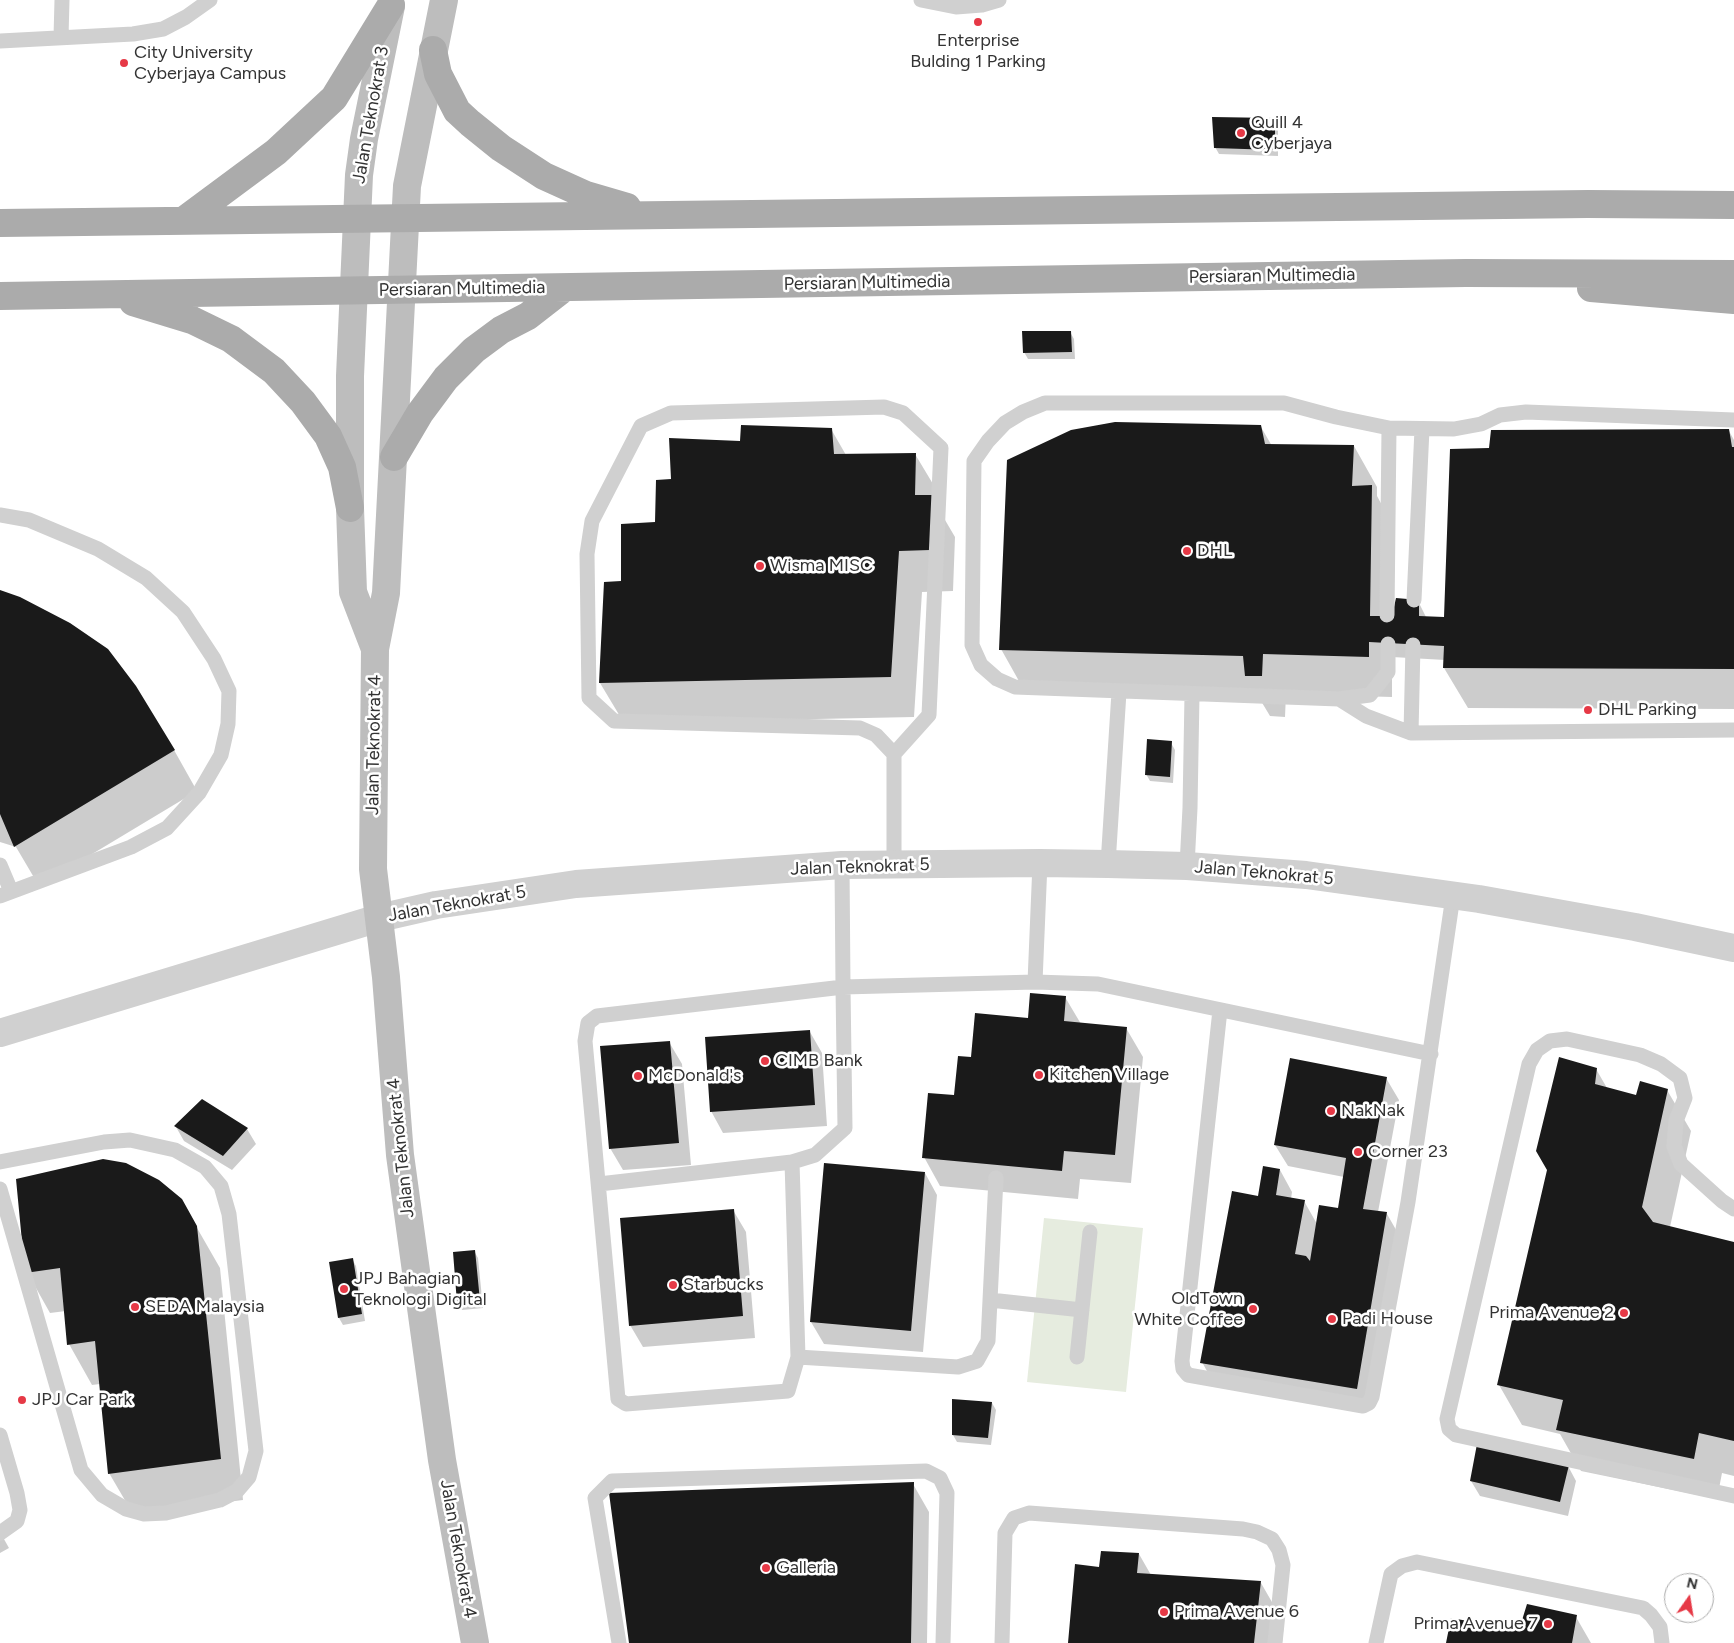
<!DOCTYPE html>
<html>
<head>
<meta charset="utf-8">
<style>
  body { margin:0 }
  #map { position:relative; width:1734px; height:1643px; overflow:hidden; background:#fff; font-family:Figtree,sans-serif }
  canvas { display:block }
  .north { position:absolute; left:1664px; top:1573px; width:50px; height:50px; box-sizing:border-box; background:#fff; border:1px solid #adadad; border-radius:50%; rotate:13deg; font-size:14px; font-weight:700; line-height:20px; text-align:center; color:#333 }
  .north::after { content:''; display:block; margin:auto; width:18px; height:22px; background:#e63946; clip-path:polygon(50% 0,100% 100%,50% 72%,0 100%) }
</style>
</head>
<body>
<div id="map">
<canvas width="1734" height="1643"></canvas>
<div class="north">N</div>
</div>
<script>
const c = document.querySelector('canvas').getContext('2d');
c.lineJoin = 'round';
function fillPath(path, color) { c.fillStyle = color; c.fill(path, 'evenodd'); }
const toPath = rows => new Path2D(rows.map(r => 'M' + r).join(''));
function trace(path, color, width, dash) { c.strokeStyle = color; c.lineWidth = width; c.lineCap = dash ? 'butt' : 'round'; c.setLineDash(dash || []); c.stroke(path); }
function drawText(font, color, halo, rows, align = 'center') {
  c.font = font + ' Figtree,sans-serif'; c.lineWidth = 5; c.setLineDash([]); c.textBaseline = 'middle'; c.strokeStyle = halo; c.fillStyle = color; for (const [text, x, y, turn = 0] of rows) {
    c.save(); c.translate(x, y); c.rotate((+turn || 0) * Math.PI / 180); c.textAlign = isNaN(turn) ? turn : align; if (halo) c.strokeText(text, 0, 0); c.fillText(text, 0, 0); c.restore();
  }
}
const green = toPath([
  [1044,1218,1143,1228,1126,1392,1027,1382]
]);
const shadow = toPath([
  [1274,119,1278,126,1278,156,1219,154,1215,147],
  [1070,332,1074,339,1075,359,1028,359,1024,352],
  [1261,427,1272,446,1354,446,1377,487,1377,496,1394,527,1393,611,1418,601,1426,617,1446,622,1490,449,1729,431,1734,440,1734,709,1468,708,1444,668,1445,660,1392,657,1392,697,1286,694,1285,717,1270,716,1258,696,1024,690,1001,649],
  [831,429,846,455,915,454,939,494,938,508,955,537,953,591,922,592,914,717,624,723,600,683,623,582,656,523,673,480,741,442],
  [0,591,174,750,197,791,39,886,16,847,0,842],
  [1171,743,1175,750,1173,783,1150,781,1146,774],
  [1065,997,1081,1024,1126,1028,1143,1057,1131,1183,1080,1179,1078,1199,940,1186,924,1157,972,1059,1029,1019],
  [810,1032,822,1053,827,1126,723,1133,711,1111],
  [669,1042,682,1064,691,1165,623,1170,610,1148],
  [1596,1069,1607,1088,1637,1096,1667,1090,1691,1131,1670,1227,1734,1243,1734,1476,1722,1473,1717,1499,1581,1471,1560,1434,1522,1425,1499,1385],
  [1386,1078,1399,1100,1378,1212,1387,1214,1399,1235,1370,1410,1214,1384,1202,1362,1259,1198,1280,1170,1292,1192,1291,1199,1304,1201,1317,1224,1339,1209,1344,1177,1288,1166,1275,1145],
  [202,1101,247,1129,256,1144,232,1170,184,1141,176,1127],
  [925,1173,937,1195,923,1352,824,1344,811,1322],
  [181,1200,220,1268,243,1500,133,1514,109,1473,100,1384,92,1385,69,1344,66,1311,50,1313,27,1272],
  [733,1210,746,1232,755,1338,643,1347,630,1325],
  [474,1251,478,1258,483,1308,462,1310,458,1303],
  [352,1259,356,1266,365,1321,343,1325,339,1318],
  [954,1400,992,1403,996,1410,991,1445,957,1442,953,1435],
  [1568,1466,1576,1481,1568,1516,1480,1496,1471,1481],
  [913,1484,929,1512,927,1643,631,1643],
  [0,1532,9,1548,0,1553],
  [1139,1554,1151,1575,1261,1583,1284,1623,1282,1643,1069,1643,1100,1568],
  [1576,1617,1591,1643,1448,1643,1520,1632]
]);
const building = toPath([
  [1212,117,1275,118,1275,150,1214,148],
  [1022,331,1071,331,1072,352,1023,353],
  [1115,422,1261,425,1265,444,1354,445,1352,486,1372,485,1370,616,1392,616,1396,598,1419,600,1419,616,1444,617,1450,449,1489,448,1491,430,1729,429,1732,447,1734,447,1734,669,1443,668,1444,646,1369,642,1369,657,1263,654,1262,676,1245,676,1243,656,999,650,1007,460,1071,430],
  [741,425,832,428,834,454,916,453,915,495,933,495,930,550,899,551,891,677,599,683,604,582,621,581,621,524,655,522,656,480,671,479,669,438,740,441],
  [0,590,20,597,70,623,108,649,136,686,175,750,14,847,0,814],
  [1147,739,1172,741,1170,777,1145,775],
  [1030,993,1066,996,1064,1021,1127,1027,1115,1155,1064,1151,1062,1171,922,1158,928,1093,954,1095,958,1056,971,1057,975,1013,1028,1018],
  [810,1030,815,1105,710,1112,705,1037],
  [670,1041,679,1143,609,1149,600,1046],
  [1559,1057,1597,1068,1595,1084,1636,1095,1640,1081,1668,1089,1642,1207,1653,1222,1734,1242,1734,1441,1699,1433,1694,1459,1556,1430,1563,1400,1497,1385,1547,1170,1536,1151],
  [1290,1058,1387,1077,1363,1209,1387,1212,1357,1389,1200,1363,1232,1191,1258,1196,1263,1166,1280,1169,1276,1195,1305,1200,1295,1254,1306,1256,1310,1261,1319,1205,1338,1208,1346,1158,1274,1145],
  [202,1099,248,1128,223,1156,174,1126],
  [103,1159,126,1163,159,1180,182,1199,197,1226,221,1459,108,1474,95,1341,67,1345,60,1268,25,1273,16,1179],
  [824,1163,925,1172,911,1331,810,1322],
  [734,1209,743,1316,629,1326,620,1218],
  [475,1250,480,1301,457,1303,453,1252],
  [353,1258,362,1314,338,1318,329,1262],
  [952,1399,992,1402,988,1438,952,1435],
  [1477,1444,1569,1465,1560,1502,1470,1481],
  [914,1482,911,1643,629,1643,609,1493],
  [1101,1551,1139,1553,1137,1573,1261,1581,1254,1643,1068,1643,1075,1564,1099,1567],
  [1527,1604,1577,1615,1572,1643,1446,1643,1451,1618,1519,1630]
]);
const lane = toPath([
  [921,0,956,7,982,5,999,0],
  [61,37,62,0],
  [0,41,133,34,163,29,186,17,210,0],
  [0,515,29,520,98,549,146,578,183,612,214,659,229,691,228,724,221,755,199,793,167,828,131,847,0,896],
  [1414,600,1422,429],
  [1387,615,1389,428],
  [1388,644,1388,672,1370,695,1339,699,1015,687,997,679,981,665,972,645,974,461,988,441,1005,423,1023,412,1045,403,1284,403,1336,417,1389,428,1454,429,1481,424,1500,415,1526,412,1734,420],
  [1339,699,1366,716,1411,733,1734,730],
  [1411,733,1413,645],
  [894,754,929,715,941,448,903,413,884,407,671,413,641,426,592,521,587,554,589,698,614,721,860,728,876,735,894,754,894,865],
  [1108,864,1119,692],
  [0,865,11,891],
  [842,865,843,987,1035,982,1098,984,1431,1054],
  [1187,866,1190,808,1192,695],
  [1035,982,1040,863],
  [843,987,845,1128,815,1155,792,1162,798,1357,788,1391,626,1404,618,1399,585,1041,588,1023,597,1016,843,987],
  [1220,1010,1182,1361,1183,1369,1188,1375,1363,1406,1369,1403,1372,1397,1408,1202,1453,896],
  [0,1162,104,1142,130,1140,175,1150,205,1167,221,1186,229,1214,256,1451,249,1477,237,1491,220,1500,166,1513,144,1514,126,1509,102,1495,81,1470,0,1189],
  [599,1184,792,1162],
  [1734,1209,1722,1201,1681,1164,1674,1146,1676,1121,1685,1098,1680,1078,1661,1064,1640,1055,1567,1039,1550,1041,1537,1050,1529,1064,1447,1419,1449,1429,1456,1435,1734,1496],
  [990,1300,1082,1310],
  [798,1357,958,1367,977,1361,988,1341,996,1178],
  [1077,1357,1090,1232],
  [0,1435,17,1493,20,1510,17,1521,0,1533],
  [619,1643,595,1498,612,1481,926,1471,940,1478,947,1493,943,1643],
  [1002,1643,1005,1533,1014,1518,1029,1513,1243,1529,1257,1532,1272,1539,1279,1550,1283,1565,1275,1643],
  [1376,1643,1391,1574,1402,1566,1417,1562,1643,1608,1651,1615,1660,1627,1662,1643]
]);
const street = toPath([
  [0,1033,379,918,436,905,576,884,842,865,1040,863,1108,864,1187,866,1306,875,1479,899,1635,927,1734,948]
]);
const secondary = toPath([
  [444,0,407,186,386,593,375,649,373,869,386,977,400,1155,442,1460,475,1643],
  [375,649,353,592,350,508,350,376,359,175,364,139,391,6]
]);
const primary = toPath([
  [433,50,438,74,457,111,470,123,501,148,544,176,586,195,627,207],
  [183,221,276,152,334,98,391,5],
  [0,223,1588,204,1734,205],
  [1591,288,1734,300],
  [0,296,1332,275,1466,273,1734,274],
  [133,302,192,320,231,339,274,371,303,402,328,436,342,467,350,508],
  [394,457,420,413,446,378,474,350,501,330,528,316,564,288]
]);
const markers = [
  [978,22,5,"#e63946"],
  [124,63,5,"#e63946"],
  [1241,133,5,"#e63946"],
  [1187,551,5,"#e63946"],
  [760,566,5,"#e63946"],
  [1588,710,5,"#e63946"],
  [765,1061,5,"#e63946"],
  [1039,1075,5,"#e63946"],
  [638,1076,5,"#e63946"],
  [1331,1111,5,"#e63946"],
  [1358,1152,5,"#e63946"],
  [673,1285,5,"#e63946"],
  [344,1289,5,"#e63946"],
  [135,1307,5,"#e63946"],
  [1253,1309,5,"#e63946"],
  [1624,1313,5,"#e63946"],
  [1332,1319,5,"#e63946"],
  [22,1400,5,"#e63946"],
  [766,1568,5,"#e63946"],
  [1164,1612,5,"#e63946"],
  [1548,1624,5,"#e63946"]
];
const poiNames = [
  ["Enterprise",978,41,"center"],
  ["Bulding 1 Parking",978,62,"center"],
  ["City University",134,53],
  ["Cyberjaya Campus",134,74],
  ["Quill 4",1251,123],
  ["Cyberjaya",1251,144],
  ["DHL",1197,551],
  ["Wisma MISC",770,566],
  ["DHL Parking",1598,710],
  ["CIMB Bank",775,1061],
  ["Kitchen Village",1049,1075],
  ["McDonald's",648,1076],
  ["NakNak",1341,1111],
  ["Corner 23",1368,1152],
  ["JPJ Bahagian",354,1279],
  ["Teknologi Digital",354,1300],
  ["Starbucks",683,1285],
  ["OldTown",1243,1299,"right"],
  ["White Coffee",1243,1320,"right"],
  ["SEDA Malaysia",145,1307],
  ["Prima Avenue 2",1614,1313,"right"],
  ["Padi House",1342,1319],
  ["JPJ Car Park",32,1400],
  ["Galleria",776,1568],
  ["Prima Avenue 6",1174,1612],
  ["Prima Avenue 7",1538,1624,"right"]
];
const streetNames = [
  ["Jalan Teknokrat 3",371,115,-80],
  ["Persiaran Multimedia",1272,276,-1],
  ["Persiaran Multimedia",867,283,-1],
  ["Persiaran Multimedia",462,289,-1],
  ["Jalan Teknokrat 4",374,745,-89],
  ["Jalan Teknokrat 5",860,867,-2],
  ["Jalan Teknokrat 5",1264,873,5],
  ["Jalan Teknokrat 5",457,904,-10],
  ["Jalan Teknokrat 4",401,1148,-96],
  ["Jalan Teknokrat 4",458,1549,80]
];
fillPath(green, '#e6ecdf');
fillPath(shadow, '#0003');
fillPath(building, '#1a1a1a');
trace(lane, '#d0d0d0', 15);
trace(street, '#d0d0d0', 28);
trace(secondary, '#bdbdbd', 28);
trace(primary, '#ababab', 28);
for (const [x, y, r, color] of markers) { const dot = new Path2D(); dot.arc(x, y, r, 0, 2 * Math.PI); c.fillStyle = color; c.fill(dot); trace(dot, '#fff', 2); }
drawText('18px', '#333', '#fff', poiNames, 'left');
drawText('18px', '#333', '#fff', streetNames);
</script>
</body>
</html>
